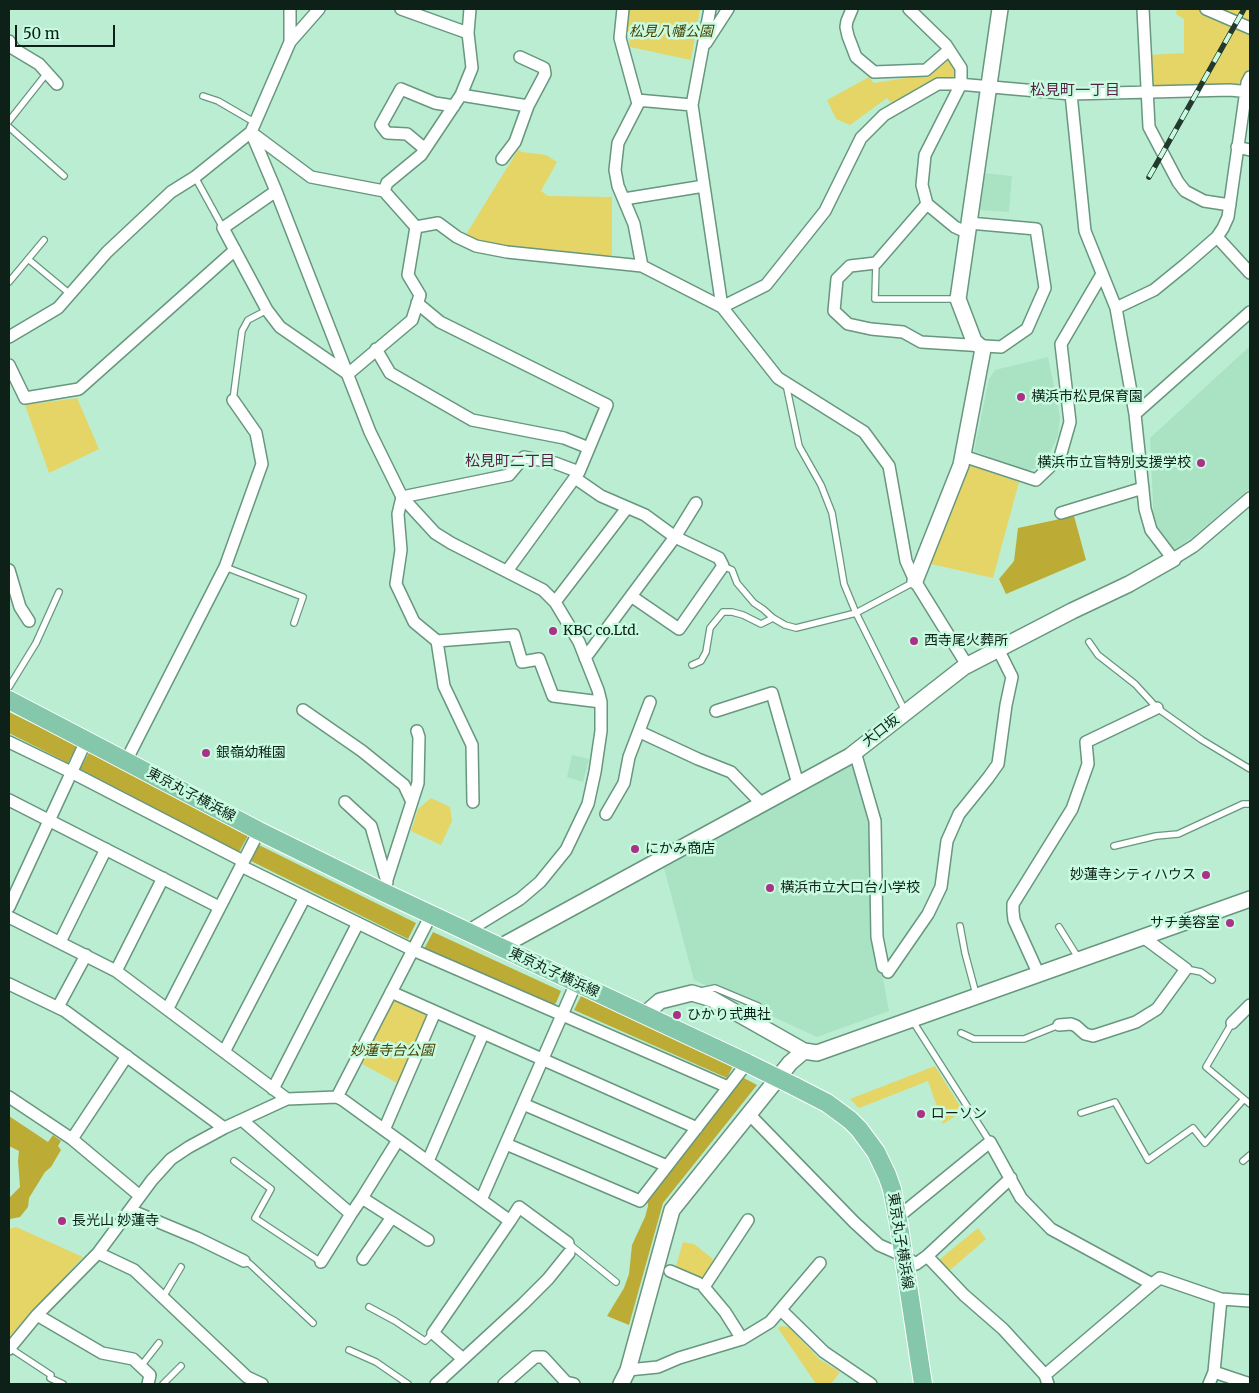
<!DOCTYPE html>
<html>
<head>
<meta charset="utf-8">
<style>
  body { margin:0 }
  #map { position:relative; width:1259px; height:1393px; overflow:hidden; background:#bbedd3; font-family:Merriweather,serif }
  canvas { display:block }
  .frame { position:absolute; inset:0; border:10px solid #0e2118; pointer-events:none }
  .scale { position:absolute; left:15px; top:25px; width:100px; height:22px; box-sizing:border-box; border:2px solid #0e2118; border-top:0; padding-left:6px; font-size:15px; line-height:18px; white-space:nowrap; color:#0e2118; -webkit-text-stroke:4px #c8fbe0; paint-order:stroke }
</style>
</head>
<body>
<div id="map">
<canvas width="1259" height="1393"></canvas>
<div class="frame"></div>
<div class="scale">50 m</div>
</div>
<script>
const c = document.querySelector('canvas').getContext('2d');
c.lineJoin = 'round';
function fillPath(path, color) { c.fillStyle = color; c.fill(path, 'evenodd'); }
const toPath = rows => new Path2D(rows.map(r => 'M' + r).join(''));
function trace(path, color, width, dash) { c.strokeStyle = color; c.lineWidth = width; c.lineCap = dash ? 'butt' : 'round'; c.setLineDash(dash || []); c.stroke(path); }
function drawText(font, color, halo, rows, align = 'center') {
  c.font = font + ' Merriweather,"Noto Sans JP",serif'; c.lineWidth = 5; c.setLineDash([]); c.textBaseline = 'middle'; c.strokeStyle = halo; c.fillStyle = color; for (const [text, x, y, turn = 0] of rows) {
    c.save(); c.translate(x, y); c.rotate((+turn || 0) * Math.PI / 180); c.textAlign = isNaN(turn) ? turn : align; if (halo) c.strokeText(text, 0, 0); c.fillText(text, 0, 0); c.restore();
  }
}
const built = toPath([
  [983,173,1012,176,1009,212,979,210],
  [1250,346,1250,488,1193,537,1172,551,1154,525,1150,438],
  [1048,357,1060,416,1058,436,1048,456,1036,468,1027,471,974,451,989,379,995,370],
  [572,755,589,759,583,782,567,777],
  [853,762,872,821,870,907,889,1011,817,1037,694,980,664,868]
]);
const green = toPath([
  [628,9,700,9,691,60,630,47,627,18],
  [1177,9,1250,9,1250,67,1237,87,1151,87,1150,55,1184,53,1184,19,1176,14],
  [944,58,951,59,957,68,957,75,952,79,936,79,891,103,887,98,850,125,836,119,827,100,869,77,874,83,924,75],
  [518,150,522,152,546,155,557,162,541,191,548,196,612,197,612,255,570,256,487,246,465,236],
  [77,398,99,449,49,473,25,405],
  [966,464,1019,482,993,578,931,564,956,498],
  [431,798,450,807,452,821,441,845,411,831,418,809],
  [395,997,432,1013,401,1085,362,1064],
  [935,1066,963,1111,943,1124,928,1081,859,1108,850,1099],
  [16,1227,83,1257,9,1337,9,1229],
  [978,1228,986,1239,949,1271,939,1260],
  [683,1242,694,1244,714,1260,700,1281,675,1269],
  [781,1326,789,1327,819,1359,840,1372,831,1384,816,1384,778,1328]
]);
const forest = toPath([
  [1074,516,1086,560,1006,594,999,579,1014,561,1018,528],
  [9,712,77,745,68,763,9,733],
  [90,751,249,834,239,852,80,769],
  [259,845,416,923,408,939,251,861],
  [433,932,561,991,556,1003,551,1006,424,949],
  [582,994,733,1066,727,1078,574,1010],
  [742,1077,757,1085,663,1203,629,1325,607,1316,624,1288,629,1274,632,1245,645,1217,648,1206,647,1197],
  [9,1116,48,1142,53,1135,61,1141,58,1146,61,1150,51,1167,45,1172,29,1198,28,1207,20,1217,10,1219,9,1218,9,1198,20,1187,18,1161,19,1151,9,1146]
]);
const lane = toPath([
  [203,96,218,101,254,122],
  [9,121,47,73],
  [9,127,64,176],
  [195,177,223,228],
  [28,259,70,294],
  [876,263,875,299,957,299],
  [9,282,44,240],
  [786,384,799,446,821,485,832,513,844,584,856,613,905,711],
  [233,400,242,331,248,320,267,310],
  [723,566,732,570,737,583,754,603,763,609,773,618,785,625,796,628,856,613,914,582],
  [225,567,303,597,294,623],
  [1089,642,1098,655,1135,684,1157,708,1202,740,1250,769],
  [692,665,701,661,706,652,710,628,723,612,732,612,743,615,761,624,773,618],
  [9,687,36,643,59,592],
  [1114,846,1156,836,1178,834,1243,804,1250,804],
  [960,926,965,953,976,994],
  [1059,927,1079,959],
  [1186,969,1201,972,1212,980],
  [701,991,715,988,758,1006],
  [912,1020,990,1142],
  [1232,1023,1206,1067,1250,1104],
  [961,1033,974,1039,1024,1039,1059,1025],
  [1081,1113,1115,1102,1148,1160,1193,1128,1205,1143,1244,1099],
  [234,1161,271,1189,255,1218,321,1262],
  [1243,1161,1250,1155],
  [568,1243,616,1282],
  [244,1261,250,1264,313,1323],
  [163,1297,181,1267],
  [369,1307,395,1321,425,1341,433,1333],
  [10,1348,51,1375,50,1378,63,1384],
  [349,1350,376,1362,408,1384],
  [141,1366,159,1343],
  [163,1384,181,1366]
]);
const street = toPath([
  [290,9,290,42],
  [401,9,468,33],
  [623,9,620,38,638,104,618,143,615,170,618,186,634,224,642,266,722,307,766,285,825,211,861,138,884,115,938,84,958,84,1071,94,1230,90,1250,92],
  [710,9,692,105,722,307,778,378,864,432,889,466,906,561,915,581,967,665],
  [852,9,847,21,846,27,848,36,856,57,874,72,926,70,949,50],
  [909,9,946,45,961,68,961,84,925,155,922,185,927,204,955,227,968,233],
  [1143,9,1149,127,1178,182,1185,191,1204,201,1230,205],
  [1206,9,1250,28],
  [9,41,14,49,39,64,57,84],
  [706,43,728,9],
  [1071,94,1085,231,1116,308,1135,414,1145,509,1151,530,1173,559,1194,546,1250,498],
  [461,95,528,106],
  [637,100,692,105],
  [251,132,276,191,370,432,402,497,435,533,451,543,543,590,555,602,579,642,598,690,601,702,601,731,595,772,588,804,566,850,540,882,520,899,466,932],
  [252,133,311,177,384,191,416,227,408,275,420,295,412,320,348,374],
  [1237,147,1250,150],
  [425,149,407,134,387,133,381,125,401,89,435,103,454,106],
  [502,159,515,142,528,106,545,74,544,68,520,57],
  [276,191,223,228,267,310,280,327,348,374],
  [384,191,387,183,421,155,461,95,472,68,468,33,470,9],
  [624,199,704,186],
  [927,204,876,263,850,266,837,279,834,311,848,324,871,329,903,332,921,342,1001,347,1027,329,1045,288,1036,229,969,223],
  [416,227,438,223,457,237,476,246,507,252,642,266],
  [1217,237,1250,273],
  [417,303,440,322,607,405,579,472,507,571],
  [1116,308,1154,290,1186,264,1217,237,1223,228,1228,217,1247,83,1250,77],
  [9,337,58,308,107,252,171,192,195,177,251,132,290,42,319,9],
  [376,349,390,373,472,420,564,438,589,448],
  [9,365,25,398,79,389,235,250],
  [1135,414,1250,312],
  [963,456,1036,480,1060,457,1070,422,1061,344,1102,274],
  [575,478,601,496,645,515,675,537,719,558,723,566,679,629,631,596],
  [1061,513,1143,488],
  [9,570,20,607,29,621],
  [555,602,627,508],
  [437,641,514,635,522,662,539,659,553,696,601,702],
  [585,658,675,537,696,503],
  [303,710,362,751,404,785,412,802],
  [716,711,772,693,798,784],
  [640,732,698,759,731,772,762,804],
  [9,742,71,772,243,861],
  [855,752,875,821,877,937,883,967],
  [126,761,225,567,262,464,256,433,233,400],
  [9,800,219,907],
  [345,802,371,826,387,882],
  [473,802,472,745,444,686,437,641,414,622,396,584,401,550,398,514,402,497,509,475,524,457,555,463,579,472],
  [606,814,624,783,629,757,650,702],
  [241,866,413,950,728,1087],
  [383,892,418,783,419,737,417,731],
  [9,907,86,741],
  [9,917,116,971,287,1099],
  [60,942,106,849],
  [116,971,163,878],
  [888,972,928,914,941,887,947,841,959,814,988,778,998,764,1006,705,1012,677,998,649],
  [1039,975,1014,920,1013,911,1013,904,1072,809,1088,764,1086,742,1157,708],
  [9,984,65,1011,224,1128],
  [391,992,697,1128],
  [58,1007,86,955],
  [168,1008,259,831],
  [1232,1023,1250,1005],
  [1059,1025,1071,1024,1076,1026,1085,1034,1093,1036,1136,1022,1157,1009,1186,969,1143,937],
  [224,1052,305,897],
  [127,1056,72,1139,140,1196],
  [273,1089,358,923],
  [9,1097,72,1139],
  [337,1097,343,1100,510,1221,519,1207,568,1243],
  [523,1104,667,1166],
  [749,1114,854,1222,879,1245,904,1256,916,1264,927,1256,1011,1178],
  [242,1120,351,1214,321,1262],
  [384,1130,435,1012],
  [506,1144,640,1201,747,1063],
  [428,1161,483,1034],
  [362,1198,398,1140],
  [481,1200,576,983],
  [130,1210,197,1238,244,1261],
  [351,1214,362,1198,428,1240],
  [898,1217,990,1142,1021,1198,1051,1229,1152,1284,1160,1278,1221,1299,1250,1301],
  [98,1253,134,1270,247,1377,262,1384],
  [927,1256,964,1295,1003,1329,1045,1375,1048,1384],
  [363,1259,392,1217],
  [670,1271,698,1283],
  [781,1310,824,1352,871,1384],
  [37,1315,102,1353,133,1359,150,1375,148,1384],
  [742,1339,725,1312,704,1287,748,1220],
  [9,1349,37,1315,98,1253,152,1180,171,1159,189,1147,224,1128,287,1099,337,1097,431,915],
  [463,1359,433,1333,510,1221],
  [628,1370,658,1367,679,1358,742,1339,770,1322,820,1263],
  [1214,1372,1250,1384],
  [1045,1375,1152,1284],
  [436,1384,523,1304,548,1279,569,1253],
  [504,1384,535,1357,543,1357,566,1382,574,1384],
  [1209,1384,1214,1372,1221,1299]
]);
const secondary = toPath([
  [915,581,961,465,983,349,974,341,958,299,1000,9],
  [500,947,850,756,964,667,1072,611,1129,584,1173,559],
  [644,1015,660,1001,692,993,712,999,804,1051,817,1053,1250,899],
  [621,1384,628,1370,672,1210,790,1063,804,1051]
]);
const primary = toPath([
  [9,700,259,831,383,892,747,1063],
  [794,1086,827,1103,850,1120,859,1129,876,1152,887,1175,892,1189,899,1226,923,1384]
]);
const rail = toPath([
  [1149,177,1244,9]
]);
const primaryBridge = toPath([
  [747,1063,794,1086]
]);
const markers = [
  [1021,397,5,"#aa3187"],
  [1201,463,5,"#aa3187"],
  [553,631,5,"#aa3187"],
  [914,641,5,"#aa3187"],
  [206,753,5,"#aa3187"],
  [635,849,5,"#aa3187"],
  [1206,875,5,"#aa3187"],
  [770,888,5,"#aa3187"],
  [1230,923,5,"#aa3187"],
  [677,1015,5,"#aa3187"],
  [921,1114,5,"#aa3187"],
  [62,1221,5,"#aa3187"]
];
const parkNames = [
  ["松見八幡公園",671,32],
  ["妙蓮寺台公園",392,1051]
];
const poiNames = [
  ["横浜市松見保育園",1031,397],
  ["横浜市立盲特別支援学校",1191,463,"right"],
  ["KBC co.Ltd.",563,631],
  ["西寺尾火葬所",924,641],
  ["銀嶺幼稚園",216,753],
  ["にかみ商店",645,849],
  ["妙蓮寺シティハウス",1196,875,"right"],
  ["横浜市立大口台小学校",780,888],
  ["サチ美容室",1220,923,"right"],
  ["ひかり式典社",687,1015],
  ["ローソン",931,1114],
  ["長光山 妙蓮寺",72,1221]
];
const streetNames = [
  ["大口坂",881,731,-38],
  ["東京丸子横浜線",191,795,28],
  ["東京丸子横浜線",554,973,25],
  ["東京丸子横浜線",900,1241,81]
];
const neighbourhoodNames = [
  ["松見町一丁目",1075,91],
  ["松見町二丁目",510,462]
];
fillPath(built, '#aae3c4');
fillPath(green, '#e4d566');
fillPath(forest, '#bcac35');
trace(lane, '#67977e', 8);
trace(street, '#67977e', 14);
trace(secondary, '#67977e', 18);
trace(primary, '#fff', 20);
trace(lane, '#fff', 5.5);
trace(street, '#fff', 11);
trace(secondary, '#fff', 15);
trace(primary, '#85c7ab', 18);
trace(rail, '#22392e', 5.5);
trace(rail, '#c8fbe0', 4, [11]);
trace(primaryBridge, '#fff', 20, []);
trace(primaryBridge, '#85c7ab', 18);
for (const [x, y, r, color] of markers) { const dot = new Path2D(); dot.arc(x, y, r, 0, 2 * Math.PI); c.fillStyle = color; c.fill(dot); trace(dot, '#c8fbe0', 2); }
drawText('italic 14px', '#494100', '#c8fbe0', parkNames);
drawText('14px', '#0e2118', '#c8fbe0', poiNames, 'left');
drawText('14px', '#0e2118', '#c8fbe0', streetNames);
drawText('15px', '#581d46', '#c8fbe0', neighbourhoodNames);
</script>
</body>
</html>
